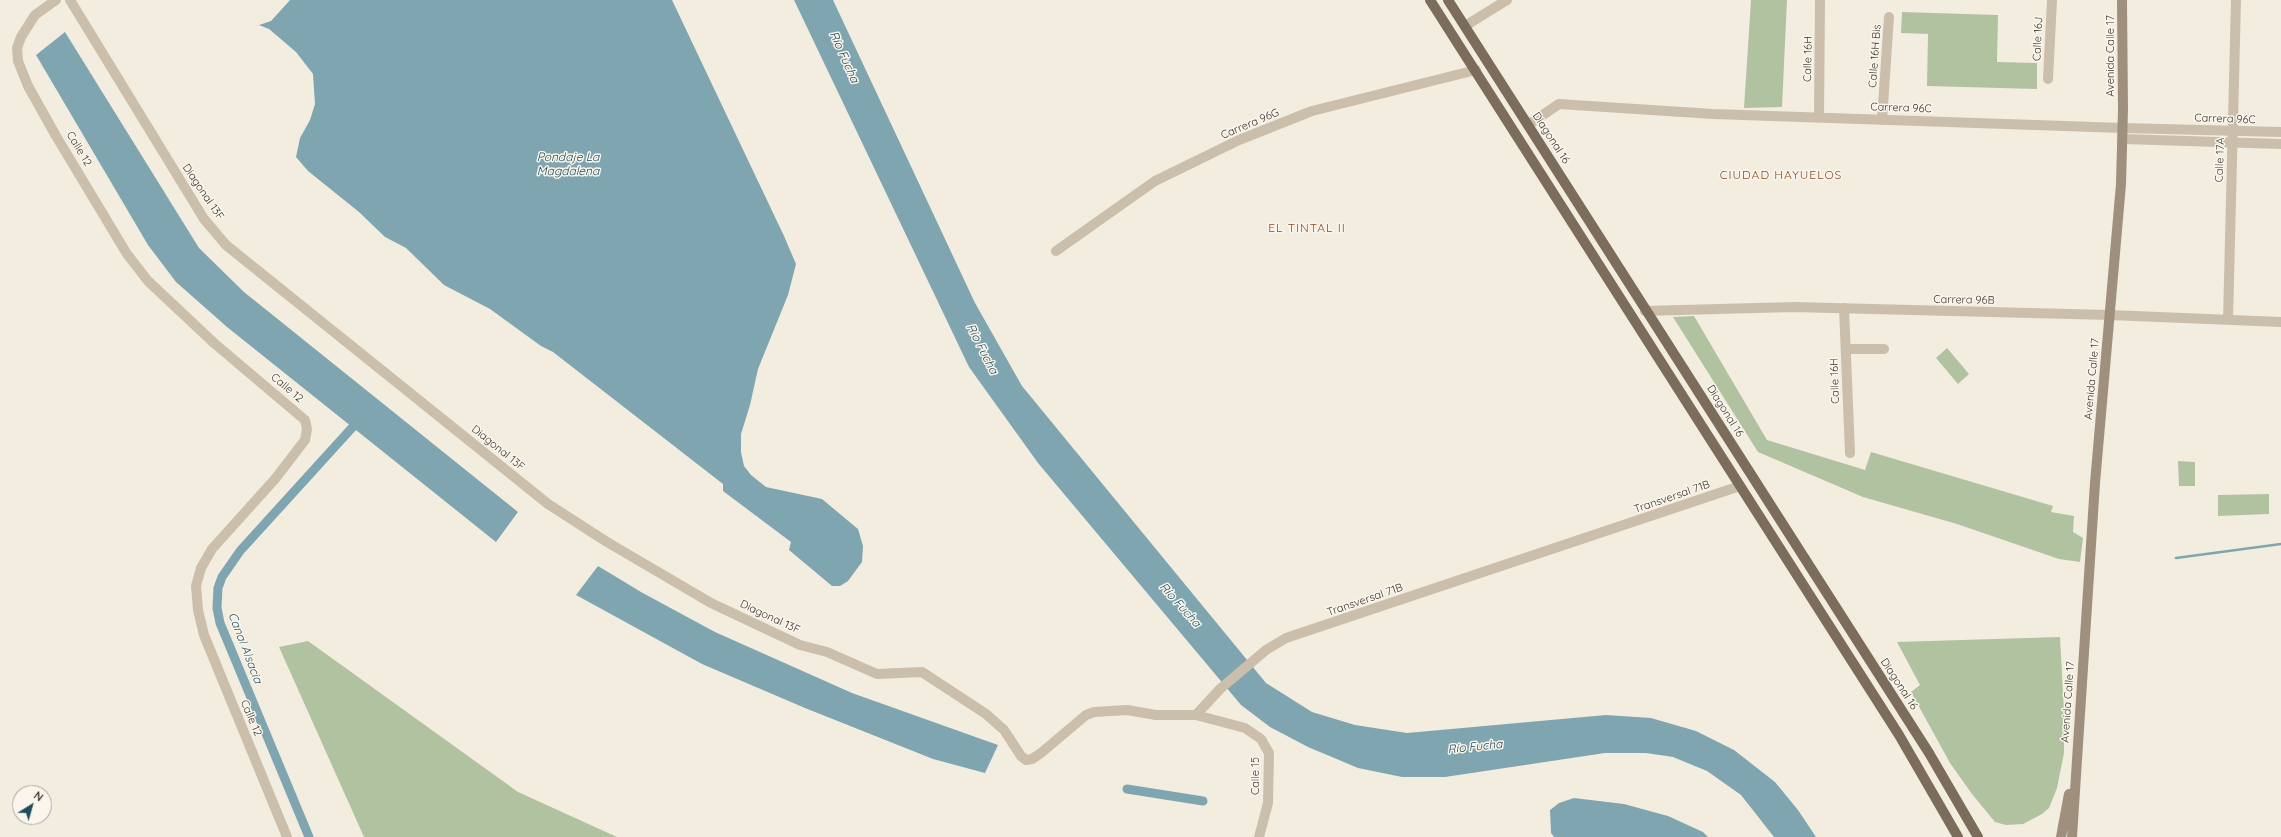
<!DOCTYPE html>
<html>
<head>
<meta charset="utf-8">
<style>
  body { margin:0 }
  #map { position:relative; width:2281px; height:837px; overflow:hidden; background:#f3ede0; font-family:Quicksand,sans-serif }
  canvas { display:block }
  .north { position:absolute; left:12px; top:785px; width:40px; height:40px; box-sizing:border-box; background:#faf6ed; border:1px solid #ada89f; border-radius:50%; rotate:37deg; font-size:11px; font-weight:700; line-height:16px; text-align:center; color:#39322b }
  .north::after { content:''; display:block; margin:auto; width:14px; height:18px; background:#204d5b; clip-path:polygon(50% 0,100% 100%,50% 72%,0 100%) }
</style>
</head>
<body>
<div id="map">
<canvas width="2281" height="837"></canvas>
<div class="north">N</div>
</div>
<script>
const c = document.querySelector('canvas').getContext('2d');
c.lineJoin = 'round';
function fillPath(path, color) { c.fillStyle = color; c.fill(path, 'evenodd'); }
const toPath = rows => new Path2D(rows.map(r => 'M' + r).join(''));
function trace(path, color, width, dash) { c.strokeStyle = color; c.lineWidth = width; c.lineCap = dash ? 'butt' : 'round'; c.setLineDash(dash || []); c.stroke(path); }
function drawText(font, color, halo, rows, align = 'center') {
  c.font = font + ' Quicksand,sans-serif'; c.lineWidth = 3; c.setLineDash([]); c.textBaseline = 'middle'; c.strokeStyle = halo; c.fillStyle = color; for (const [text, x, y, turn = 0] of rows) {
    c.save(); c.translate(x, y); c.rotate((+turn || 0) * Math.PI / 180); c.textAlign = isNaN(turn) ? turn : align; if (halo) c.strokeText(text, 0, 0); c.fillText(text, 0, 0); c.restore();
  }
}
const green = toPath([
  [1751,0,1787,0,1782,107,1744,108],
  [1902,12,1998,15,1997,62,2037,63,2037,89,1927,86,1928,34,1901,33],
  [1694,316,1767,440,1865,470,1871,452,2053,506,2051,512,2074,516,2073,532,2083,538,2080,562,2059,559,1957,524,1863,497,1758,452,1673,317],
  [1947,348,1969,374,1958,384,1936,358],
  [2178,461,2195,462,2195,486,2179,486],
  [2269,494,2269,514,2218,516,2218,495],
  [2060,637,2064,711,2064,753,2057,788,2049,808,2042,814,2023,824,2006,825,1995,822,1972,794,1950,763,1911,692,1920,685,1897,642],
  [308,641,518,792,617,837,364,837,279,647]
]);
const water = toPath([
  [290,0,672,0,784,236,796,264,788,295,758,369,750,405,741,434,741,452,744,466,751,475,766,487,822,499,858,529,863,546,862,562,848,581,840,586,832,586,789,550,791,542,723,491,723,484,553,352,541,346,490,309,444,285,406,248,385,237,359,212,308,171,296,157,300,138,310,120,315,104,313,74,296,52,269,29,259,25,271,21],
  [794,0,833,0,975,303,1022,386,1266,683,1312,712,1355,725,1407,733,1606,715,1651,718,1696,731,1734,750,1775,782,1798,810,1816,837,1774,837,1741,795,1707,771,1673,757,1646,753,1605,753,1445,777,1402,777,1358,768,1308,747,1270,727,1241,705,1038,463,969,367],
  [65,32,199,248,244,292,518,512,496,542,227,327,176,282,148,245,36,55],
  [598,566,641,592,715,632,852,693,998,745,985,773,933,759,805,708,702,664,576,595],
  [1574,798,1624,804,1668,816,1703,832,1708,837,1554,837,1551,833,1550,810,1559,803]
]);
const stream = toPath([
  [2176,558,2281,544]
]);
const canal = toPath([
  [1127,789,1203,801],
  [309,837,220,623,217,608,218,588,222,577,240,551,360,419]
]);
const minor = toPath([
  [56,0,35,15,21,37,17,48,18,61,28,86,56,136,127,254,148,281,214,343,305,420,307,429,305,440,275,479,212,549,201,568,196,586,198,610,204,635,287,837],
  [70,0,204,219,226,245,548,504,607,542,711,603,800,645,827,652,877,674,922,672,986,714,1004,730,1021,756,1026,760,1032,759,1041,753,1086,715,1094,712,1127,710,1156,715,1196,715,1220,689,1266,650,1286,638,1740,486],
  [1465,26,1507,0],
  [2048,79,2052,0],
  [1819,118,1820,0],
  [1882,120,1889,17],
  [1528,125,1559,104,1713,114,2123,128],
  [1056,251,1155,181,1239,140,1312,111,1476,70],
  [1844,308,1850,453],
  [1645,311,1793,307,2110,315,2281,322],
  [2228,320,2236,0],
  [1846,349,1884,349],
  [1196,715,1245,728,1261,739,1269,753,1268,803,1259,837]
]);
const tertiary = toPath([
  [2123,128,2281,132],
  [2123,139,2281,144]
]);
const secondary = toPath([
  [2061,837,2069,794],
  [2072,837,2095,483,2121,184,2123,109,2122,0]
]);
const primary = toPath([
  [1430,0,1899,735,1958,837],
  [1448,0,1929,753,1978,837]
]);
const streetNames = [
  ["Calle 16J",2038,39,-87],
  ["Calle 16H Bis",1875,56,-86],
  ["Avenida Calle 17",2111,56,-90],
  ["Calle 16H",1808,59,-89],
  ["Carrera 96C",1901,108,2],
  ["Carrera 96C",2225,119,2],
  ["Carrera 96G",1250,124,-23],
  ["Diagonal 16",1551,138,57],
  ["Calle 12",79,149,59],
  ["Calle 17A",2220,160,-88],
  ["Diagonal 13F",203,192,56],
  ["Carrera 96B",1964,300,1],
  ["Avenida Calle 17",2092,379,-85],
  ["Calle 16H",1835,381,-92],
  ["Calle 12",287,388,40],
  ["Diagonal 16",1725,411,58],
  ["Diagonal 13F",498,448,39],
  ["Transversal 71B",1672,497,-19],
  ["Transversal 71B",1365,600,-19],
  ["Diagonal 13F",770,617,25],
  ["Diagonal 16",1899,684,57],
  ["Avenida Calle 17",2068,702,-86],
  ["Calle 12",251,718,67],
  ["Calle 15",1256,776,-90]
];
const waterNames = [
  ["Río Fucha",844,57,66],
  ["Pondaje La",568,157],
  ["Magdalena",568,171],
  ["Río Fucha",982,349,63],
  ["Río Fucha",1180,605,48],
  ["Canal Alsacia",245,648,69],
  ["Río Fucha",1475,747,-6]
];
const neighbourhoodNames = [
  ["CIUDAD HAYUELOS",1781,175],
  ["EL TINTAL II",1307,228]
];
fillPath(green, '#b1c2a0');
fillPath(water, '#7fa6b0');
trace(stream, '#7fa6b0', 2.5);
trace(canal, '#7fa6b0', 9);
trace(minor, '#cbbfac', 10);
trace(tertiary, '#cbbfac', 10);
trace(secondary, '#9f8f7d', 10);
trace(primary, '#7b6c5c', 10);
drawText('11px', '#39322b', '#faf6ed', streetNames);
drawText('italic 12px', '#204d5b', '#faf6ed', waterNames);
c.letterSpacing = '1px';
drawText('12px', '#884c24', '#faf6ed', neighbourhoodNames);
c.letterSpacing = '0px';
</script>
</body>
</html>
